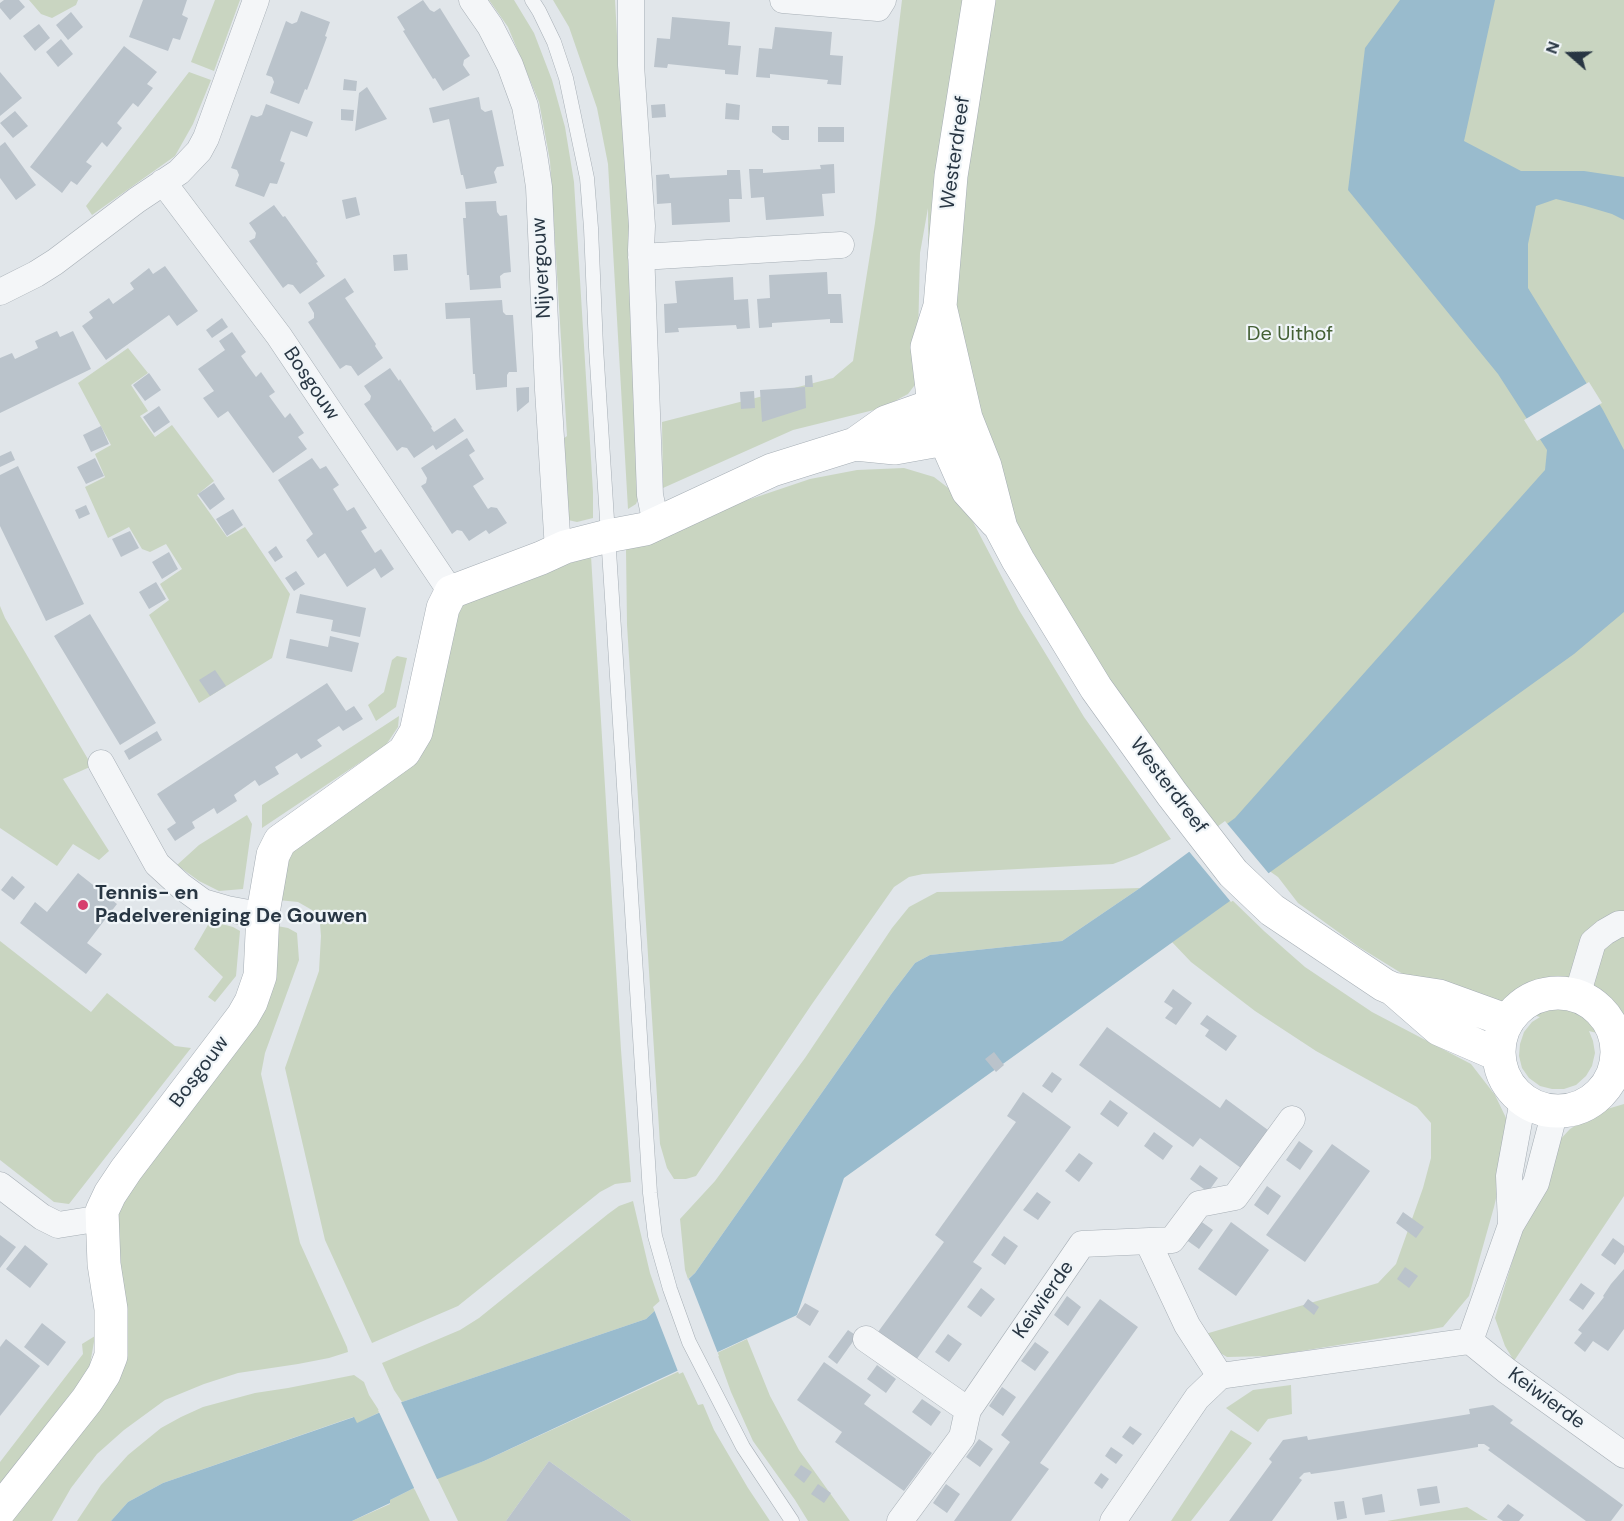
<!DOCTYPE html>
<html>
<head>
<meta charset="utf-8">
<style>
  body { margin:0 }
  #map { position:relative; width:1624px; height:1521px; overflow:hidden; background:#e1e6ea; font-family:"DM Sans",sans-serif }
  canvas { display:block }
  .north { position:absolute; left:1540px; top:24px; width:60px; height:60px; -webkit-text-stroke:4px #f0f5f8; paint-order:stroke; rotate:290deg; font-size:16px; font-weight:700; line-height:24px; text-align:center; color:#283643 }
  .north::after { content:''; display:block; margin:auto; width:21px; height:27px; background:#283643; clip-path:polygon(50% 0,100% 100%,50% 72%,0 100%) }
</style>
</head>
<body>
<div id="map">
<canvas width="1624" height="1521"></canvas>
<div class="north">N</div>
</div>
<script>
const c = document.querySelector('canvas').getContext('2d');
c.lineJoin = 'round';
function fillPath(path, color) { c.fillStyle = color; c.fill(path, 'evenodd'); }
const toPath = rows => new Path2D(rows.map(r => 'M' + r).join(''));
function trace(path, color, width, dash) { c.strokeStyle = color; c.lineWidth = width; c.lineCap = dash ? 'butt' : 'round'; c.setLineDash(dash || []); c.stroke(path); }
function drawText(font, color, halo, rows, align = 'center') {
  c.font = font + ' "DM Sans",sans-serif'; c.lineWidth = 4.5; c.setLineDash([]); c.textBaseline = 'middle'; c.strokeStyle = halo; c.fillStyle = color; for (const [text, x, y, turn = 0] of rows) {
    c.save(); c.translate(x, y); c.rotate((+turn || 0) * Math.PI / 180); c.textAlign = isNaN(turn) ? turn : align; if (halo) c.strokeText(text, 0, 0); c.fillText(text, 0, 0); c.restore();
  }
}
const green = toPath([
  [29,0,78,0,76,5,52,18,41,14],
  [215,0,240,0,214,71,191,62],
  [489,0,514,0,534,33,552,80,565,127,574,182,593,492,593,518,577,522,568,520,559,442,567,436,550,161,539,102,508,27],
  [553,0,615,0,619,71,631,212,643,486,636,504,628,509,608,164,597,108,569,27],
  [902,0,1624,0,1624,1040,1589,1031,1593,1041,1595,1053,1592,1066,1586,1076,1576,1085,1564,1089,1552,1089,1540,1086,1529,1078,1522,1068,1519,1056,1520,1044,1524,1032,1532,1022,1540,1017,1506,1008,1406,976,1359,947,1298,903,1278,877,1189,815,929,384,928,208,920,253,917,382,908,394,882,408,793,430,663,488,662,422,833,378,853,361,875,223],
  [189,72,211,80,193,124,175,156,92,215,86,206],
  [128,348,148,373,131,385,148,411,140,416,155,437,172,425,214,481,197,495,227,537,245,527,290,594,272,658,199,703,149,615,169,600,160,584,182,569,166,544,150,552,142,549,129,527,108,538,85,487,105,477,95,454,111,445,78,383],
  [904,468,934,477,960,497,1019,610,1084,717,1171,839,1137,855,1113,864,923,874,909,877,894,887,812,1004,696,1176,686,1179,674,1179,667,1168,660,1144,627,625,626,549,715,511,810,479,857,470],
  [591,556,621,1050,631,1182,615,1184,600,1192,458,1306,372,1343,325,1240,285,1068,319,971,321,936,320,924,312,910,298,902,278,900,288,853,306,834,420,759,451,619,456,610,473,596],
  [0,606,5,618,92,766,63,779,109,851,99,860,73,844,57,866,0,828],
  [397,656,407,658,396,707,376,721,368,705,384,692,392,660],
  [399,716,398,727,386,745,262,828,262,805],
  [247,815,252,824,243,889,219,891,199,881,177,865,199,845],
  [1140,888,1062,941,930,955,915,963,892,993,695,1273,688,1279,685,1270,680,1219,715,1181,805,1058,892,928,909,907,937,892,1073,890],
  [1231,899,1264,931,1305,967,1372,1012,1471,1064,1495,1095,1507,1120,1509,1143,1494,1207,1469,1296,1443,1327,1407,1334,1270,1356,1227,1357,1208,1346,1202,1335,1378,1283,1396,1264,1423,1188,1431,1158,1431,1123,1417,1107,1316,1051,1255,1011,1191,962,1172,942],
  [209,923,216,927,222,924,233,927,240,931,236,976,215,1002,208,997,223,977,194,949],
  [277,926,288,928,297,933,299,960,265,1053,261,1074,300,1243,347,1347,348,1352,329,1358,298,1364,238,1373,204,1384,165,1400,124,1430,97,1454,71,1488,52,1521,6,1521,120,1377,114,1208],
  [0,941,91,1012,107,993,175,1046,191,1048,69,1204,54,1202,0,1160],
  [1624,1104,1624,1196,1514,1361,1505,1346,1495,1318,1521,1233,1555,1145,1570,1129,1597,1112],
  [633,1201,650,1273,661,1305,646,1319,402,1402,394,1390,382,1363,460,1330,479,1318,608,1214,619,1206],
  [95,1336,89,1370,0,1485,0,1462,83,1354,82,1344],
  [747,1339,770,1396,799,1450,850,1521,808,1521,795,1500,753,1441,731,1392,717,1353],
  [682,1370,698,1405,703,1404,714,1430,748,1488,770,1521,632,1521,549,1461,506,1521,458,1521,437,1478,484,1461],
  [354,1375,364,1382,369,1395,380,1412,356,1424,353,1417,163,1483,128,1502,111,1521,77,1521,101,1485,128,1455,161,1428,181,1417,203,1407,255,1393,288,1388],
  [1291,1385,1292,1414,1268,1419,1258,1432,1226,1408,1253,1390],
  [1231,1430,1252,1443,1191,1521,1171,1521],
  [414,1488,430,1521,352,1521,390,1504,390,1500],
  [1467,1507,1488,1520,1387,1521]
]);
const water = toPath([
  [1400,0,1495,0,1464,141,1521,171,1584,171,1624,177,1624,220,1612,214,1585,206,1556,199,1536,206,1528,244,1528,288,1603,410,1624,450,1624,612,1574,654,844,1178,797,1315,484,1461,414,1488,390,1500,390,1503,352,1521,111,1521,128,1502,163,1483,354,1417,357,1423,402,1402,646,1319,695,1273,892,993,915,963,930,955,1062,941,1140,888,1235,818,1545,470,1547,450,1498,374,1348,190,1365,48]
]);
const pier = toPath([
  [1589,382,1602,403,1537,441,1524,420],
  [1225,821,1270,875,1231,902,1187,849],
  [689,1279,719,1356,679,1374,653,1307,678,1285],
  [400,1400,438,1481,415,1490,378,1410]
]);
const building = toPath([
  [4,0,19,0,25,7,10,20,0,8,0,3],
  [143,0,187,0,182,15,188,18,180,40,173,38,168,51,129,37],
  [423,0,430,10,434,12,440,8,470,56,464,60,463,65,470,75,443,91,435,78,433,79,403,31,405,30,397,17],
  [301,11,330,22,325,36,327,37,317,64,307,90,305,89,299,104,270,93,274,82,272,77,266,75,286,21,292,24,297,22],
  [71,12,83,27,68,40,56,25],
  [672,17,730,22,728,45,741,46,738,75,725,74,725,70,668,64,667,68,654,67,657,38,670,39],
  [39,24,50,38,35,51,23,36],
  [775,27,832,32,830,55,843,56,841,85,827,84,828,80,770,74,770,78,756,77,759,48,772,49],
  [61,39,73,54,58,67,46,52],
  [124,46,157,72,147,84,153,88,138,107,133,103,117,123,122,128,107,147,102,142,86,162,92,166,77,185,71,181,62,193,30,167],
  [0,72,22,98,0,116],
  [344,79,357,81,356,91,343,90],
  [367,87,387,119,355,131,359,93],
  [479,97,481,109,485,112,492,110,504,166,497,167,494,172,497,183,466,189,463,175,461,175,449,119,433,123,429,108],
  [726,103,740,105,739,120,725,119],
  [266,104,313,122,307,137,291,131,280,161,285,163,277,184,270,183,264,197,235,186,239,175,237,170,231,168,251,115,257,117,262,115],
  [665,104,666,117,652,118,651,105],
  [341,109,354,110,353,121,341,120],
  [15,111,28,126,13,138,0,123],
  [772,126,789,126,789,140,782,140,772,132],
  [818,127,844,127,844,142,818,142],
  [5,142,36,185,16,200,0,178,0,146],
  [834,164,835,193,822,194,824,216,766,220,764,197,751,198,749,169,763,169,763,173,821,169,820,165],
  [727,170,740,170,742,199,729,199,730,222,672,225,671,203,657,204,656,175,669,174,670,178,727,175],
  [356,197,360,215,346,219,342,200],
  [496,201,497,212,500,216,507,215,511,272,504,273,500,276,501,288,470,290,469,275,467,275,465,246,463,218,466,218,465,202],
  [274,205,283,217,285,216,318,262,316,263,325,276,300,294,293,285,288,284,283,288,249,241,255,238,256,233,249,223],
  [407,254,408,270,394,271,393,255],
  [165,266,198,311,177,326,169,315,106,360,82,326,93,318,89,312,109,298,113,304,134,289,130,283,149,268,153,274],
  [827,272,828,294,841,294,843,323,830,323,830,319,772,323,772,327,759,328,757,299,770,298,769,275],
  [733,277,734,300,748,299,750,328,737,329,736,325,678,328,679,332,665,333,664,304,677,303,675,281],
  [345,278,354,292,345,298,376,344,375,346,383,358,358,376,351,366,346,365,340,369,308,322,314,318,314,313,308,303],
  [502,300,503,312,506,315,513,315,517,372,509,372,507,375,507,387,476,390,475,374,473,374,470,318,446,319,445,303],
  [222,318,228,327,212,338,206,330],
  [57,331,60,337,73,331,91,369,0,413,0,358,12,353,15,359,38,348,35,341],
  [232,332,246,352,241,356,248,366,256,377,261,372,275,392,269,396,285,418,290,413,304,433,298,437,307,449,273,473,228,411,218,418,203,398,214,391,198,369,225,350,219,341],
  [390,368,399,381,400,379,432,427,431,428,434,432,455,418,464,431,436,450,433,445,414,458,407,448,402,447,397,451,364,404,370,400,371,396,364,386],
  [149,373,161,390,145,401,133,385],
  [812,375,813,387,805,387,805,376],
  [529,387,529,402,517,412,516,388],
  [805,387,806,408,762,422,760,390],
  [754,391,755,408,741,409,740,392],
  [159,406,170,422,154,433,143,417],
  [101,426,109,444,91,452,83,435],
  [467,438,475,451,469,455,484,479,473,486,488,509,491,507,497,508,507,523,489,534,486,530,469,541,462,531,457,530,452,534,421,486,426,483,427,478,421,468],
  [11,451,15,460,0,467,0,456],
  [95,458,104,476,86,484,77,467],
  [312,458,320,469,326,466,339,485,333,489,347,511,354,507,367,528,361,531,375,553,381,549,394,569,381,578,375,568,347,587,325,553,318,558,306,540,313,534,278,480],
  [18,466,84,604,46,621,0,526,0,475],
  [214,483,225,499,210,510,198,494],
  [86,505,90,514,79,519,75,510],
  [233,509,243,525,227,536,216,519],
  [130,531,139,548,121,557,112,539],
  [276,546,283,557,275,562,268,552],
  [169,552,178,569,162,579,152,562],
  [296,571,305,584,294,591,285,578],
  [156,582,166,599,149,609,139,592],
  [300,594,366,608,360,637,331,631,333,620,296,613],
  [90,614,156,723,120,745,54,636],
  [330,636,359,643,352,672,286,658,290,639,328,647],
  [215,670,226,686,210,696,199,680],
  [327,683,346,711,354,706,363,719,343,731,339,726,317,740,322,746,301,759,297,753,275,767,279,774,259,786,255,780,234,795,237,801,217,814,214,808,192,822,195,828,175,841,167,829,176,823,157,794],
  [157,731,162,740,129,760,124,751],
  [78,873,117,904,87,943,102,954,86,974,20,923,35,902,47,912],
  [12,876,25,887,14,900,1,890],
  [1173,989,1192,1003,1176,1025,1165,1018,1173,1008,1164,1002],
  [1207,1015,1237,1036,1226,1051,1205,1036,1209,1030,1200,1024],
  [1107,1027,1220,1108,1226,1099,1272,1133,1245,1171,1200,1138,1193,1147,1079,1065],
  [994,1052,1004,1065,996,1072,985,1059],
  [1052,1072,1062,1079,1052,1093,1042,1086],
  [1023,1092,1071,1127,973,1262,982,1268,916,1360,878,1332,944,1242,935,1235,1016,1122,1007,1116],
  [1110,1100,1128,1113,1118,1127,1100,1114],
  [1154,1132,1173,1146,1163,1160,1144,1146],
  [1299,1141,1313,1151,1300,1170,1286,1160],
  [1332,1144,1370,1171,1305,1262,1266,1235],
  [1079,1153,1093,1163,1079,1182,1065,1171],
  [1200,1165,1218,1178,1208,1192,1190,1179],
  [1267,1186,1281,1196,1268,1215,1254,1205],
  [1037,1192,1051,1202,1038,1220,1023,1210],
  [1403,1212,1424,1227,1416,1238,1396,1223],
  [1199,1220,1213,1230,1199,1249,1185,1239],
  [1231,1222,1269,1250,1236,1296,1198,1269],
  [0,1235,16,1247,0,1268],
  [1004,1236,1018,1246,1005,1265,991,1255],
  [1613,1238,1624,1246,1624,1252,1615,1265,1601,1255],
  [25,1245,48,1264,30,1288,6,1269],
  [1405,1267,1418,1276,1409,1288,1397,1279],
  [1624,1269,1624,1329,1608,1351,1593,1341,1585,1352,1574,1343,1582,1333,1578,1330,1604,1297,1603,1296,1611,1284],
  [1581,1283,1595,1293,1583,1310,1569,1300],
  [981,1288,995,1299,981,1317,967,1307],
  [1067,1296,1081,1307,1068,1326,1054,1315],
  [1100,1299,1138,1327,1040,1463,1049,1469,1011,1521,954,1521,1010,1442,1001,1435],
  [1308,1299,1319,1307,1314,1315,1303,1306],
  [805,1303,819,1311,810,1326,796,1317],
  [42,1323,66,1342,48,1366,24,1347],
  [848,1330,857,1336,837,1364,828,1357],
  [948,1334,962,1344,949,1362,935,1352],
  [6,1339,40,1366,0,1416,0,1347],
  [1035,1342,1049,1352,1035,1371,1021,1361],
  [824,1362,871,1395,864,1404,932,1453,904,1491,835,1442,842,1432,797,1400],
  [877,1365,896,1379,886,1393,867,1379],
  [1002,1387,1016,1397,1003,1416,989,1406],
  [922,1399,941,1412,931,1426,912,1412],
  [1493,1405,1513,1420,1510,1423,1623,1505,1611,1521,1586,1521,1488,1450,1490,1448,1484,1444,1478,1444,1478,1447,1339,1470,1311,1474,1310,1472,1304,1473,1299,1478,1302,1480,1272,1521,1229,1521,1272,1462,1269,1459,1283,1440,1307,1436,1308,1440,1445,1418,1470,1414,1469,1409],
  [1130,1426,1142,1434,1133,1445,1122,1437],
  [979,1439,993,1449,980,1467,966,1457],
  [1111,1447,1123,1455,1116,1464,1105,1456],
  [549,1461,632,1521,506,1521],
  [801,1465,812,1472,804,1483,794,1475],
  [1101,1473,1109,1479,1102,1489,1094,1483],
  [818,1484,831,1493,824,1503,811,1494],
  [946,1484,960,1494,947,1513,933,1503],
  [1437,1486,1440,1503,1420,1506,1417,1489],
  [1382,1494,1385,1512,1365,1515,1362,1498],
  [1344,1501,1347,1518,1337,1520,1334,1502],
  [1508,1504,1524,1515,1519,1521,1503,1521,1497,1517]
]);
const lane = toPath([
  [532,0,539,11,554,42,566,78,587,178,591,228,596,347,650,1193,655,1236,670,1289,689,1342,743,1447,792,1521]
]);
const street = toPath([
  [472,0,490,26,510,65,525,106,534,154,539,187,548,390,558,550],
  [631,0,631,65,642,226,641,250,650,495,656,524],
  [783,0,878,8,883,0],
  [163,182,279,336,451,592],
  [641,257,841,245],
  [0,292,36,274,55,262,137,200,179,172,199,151,206,138,256,0],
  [101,763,157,864,181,886,203,902,227,909,254,914,263,913],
  [1577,996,1593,942,1605,932,1619,924,1624,924],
  [0,1185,42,1217,58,1225,102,1218],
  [1511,1225,1509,1176,1523,1100],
  [1148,1242,1187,1325,1220,1376],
  [866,1339,968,1410],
  [1470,1341,1507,1371,1624,1455],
  [900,1521,962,1437,968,1410,1082,1244,1172,1240,1199,1204,1235,1197,1292,1119],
  [1113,1521,1197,1398,1220,1376,1470,1341,1511,1225,1536,1183,1555,1111]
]);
const secondary = toPath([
  [979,0,951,176,940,306,927,347,934,405,945,439,968,491,996,522],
  [940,306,966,418,985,466,1001,528,1018,560,1096,688,1172,794,1233,873,1272,910,1384,985,1393,989,1439,996,1508,1021],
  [855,444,895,448,945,439,960,424],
  [1393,989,1439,1029,1499,1055],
  '1499 1052a59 59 0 1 1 118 0a59 59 0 1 1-118 0Z',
  [0,1510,87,1400,104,1374,111,1356,111,1309,104,1264,102,1211,110,1194,126,1170,243,1016,251,1002,260,976,263,913,273,855,280,841,404,752,416,732,443,608,451,592,541,558,565,547,608,536,645,529,772,470,855,444,886,422,934,405,966,418]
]);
const markers = [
  [83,905,6,"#d73e6e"]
];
const streetNames = [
  ["Westerdreef",956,153,-82],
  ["Nijvergouw",542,268,-93],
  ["Bosgouw",311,384,56],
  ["Westerdreef",1168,786,53],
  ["Bosgouw",200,1072,-53],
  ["Keiwierde",1044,1300,-55],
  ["Keiwierde",1546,1399,36]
];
const parkNames = [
  ["De Uithof",1290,335]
];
const poiNames = [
  ["Tennis- en",95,894],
  ["Padelvereniging De Gouwen",95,917]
];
fillPath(green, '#c9d5c1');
fillPath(water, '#99bbcd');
fillPath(pier, '#e1e6ea');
fillPath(building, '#bac3cb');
trace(lane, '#a6aeb5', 15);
trace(street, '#a6aeb5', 27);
trace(secondary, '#a6aeb5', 34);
trace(lane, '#f4f6f8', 14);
trace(street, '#f4f6f8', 26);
trace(secondary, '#fff', 33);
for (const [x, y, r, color] of markers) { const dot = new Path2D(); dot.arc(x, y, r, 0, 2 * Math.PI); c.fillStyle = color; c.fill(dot); trace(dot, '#f0f5f8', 2); }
drawText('20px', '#283643', '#f0f5f8', streetNames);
drawText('20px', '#446034', '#f0f5f8', parkNames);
drawText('bold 20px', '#283643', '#f0f5f8', poiNames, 'left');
</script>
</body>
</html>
